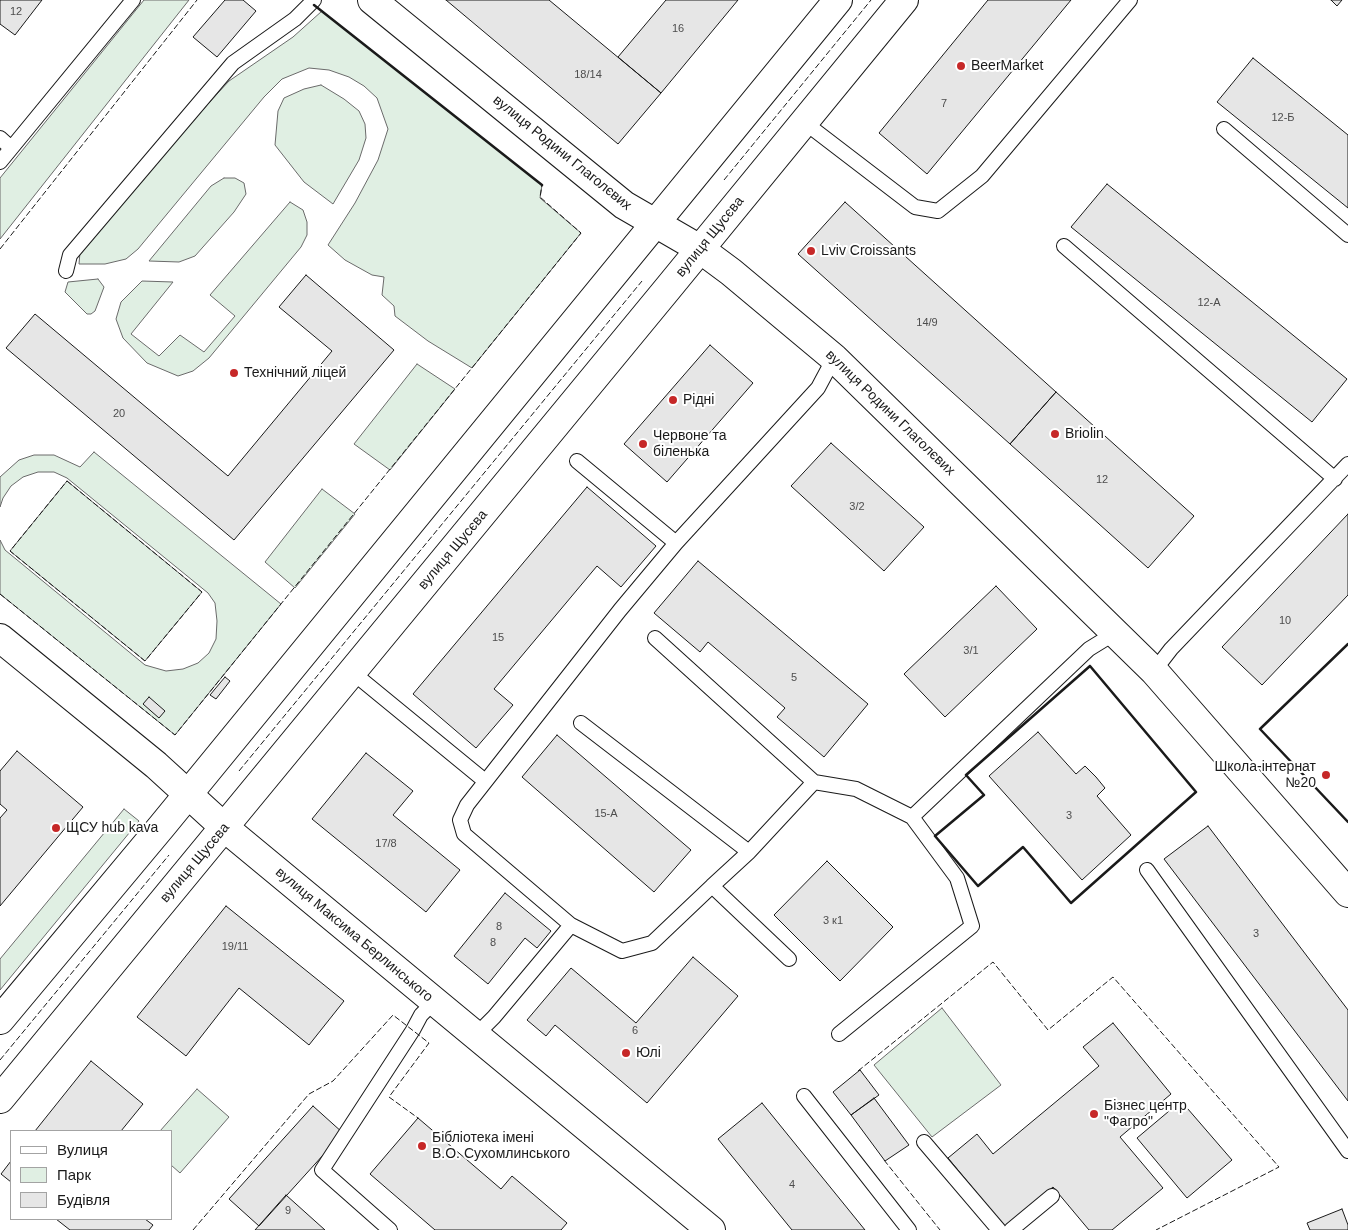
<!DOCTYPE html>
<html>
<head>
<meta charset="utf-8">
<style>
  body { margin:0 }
  #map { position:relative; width:1348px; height:1230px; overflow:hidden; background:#fff; font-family:Helvetica,sans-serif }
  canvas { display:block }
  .legend { position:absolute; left:10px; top:1130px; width:162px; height:90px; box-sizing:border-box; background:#fff; border:1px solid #a3a3a3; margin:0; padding:6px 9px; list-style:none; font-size:15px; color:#1a1a1a }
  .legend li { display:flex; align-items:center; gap:10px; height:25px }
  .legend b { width:25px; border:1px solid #a3a3a3 }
</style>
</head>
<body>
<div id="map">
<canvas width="1348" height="1230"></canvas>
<ul class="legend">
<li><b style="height:6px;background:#fff"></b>Вулиця</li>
<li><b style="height:14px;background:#e0efe3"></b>Парк</li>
<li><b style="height:14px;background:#e6e6e6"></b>Будівля</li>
</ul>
</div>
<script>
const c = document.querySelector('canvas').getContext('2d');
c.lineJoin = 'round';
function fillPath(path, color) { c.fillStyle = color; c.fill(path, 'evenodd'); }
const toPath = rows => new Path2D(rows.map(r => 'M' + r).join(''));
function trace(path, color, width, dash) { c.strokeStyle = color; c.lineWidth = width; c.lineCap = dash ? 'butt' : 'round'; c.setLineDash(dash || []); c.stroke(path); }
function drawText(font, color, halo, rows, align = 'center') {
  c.font = font + ' Helvetica,sans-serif'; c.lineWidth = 4; c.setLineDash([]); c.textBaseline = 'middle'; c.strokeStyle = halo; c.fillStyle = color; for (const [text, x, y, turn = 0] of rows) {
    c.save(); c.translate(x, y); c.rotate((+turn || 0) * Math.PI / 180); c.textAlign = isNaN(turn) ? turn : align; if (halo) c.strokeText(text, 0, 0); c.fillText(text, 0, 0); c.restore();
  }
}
const green = toPath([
  [144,0,189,0,0,239,0,178,144,0],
  [322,11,542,185,540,198,581,233,472,368,428,341,395,316,394,306,382,295,384,277,372,275,345,260,328,245,355,203,378,160,388,129,377,98,364,86,349,77,329,70,309,68,282,79,264,97,138,249,126,259,105,264,79,264,80,252,172,143,229,81,293,37,322,11],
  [321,85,344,99,359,111,365,124,366,138,359,160,333,204,304,182,275,145,278,111,284,98,304,89,321,85],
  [224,178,235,178,244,183,246,194,234,212,195,256,179,262,149,261,211,186,224,178],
  [290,202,303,210,307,222,307,235,301,247,209,358,193,371,178,376,147,363,123,338,116,319,121,302,142,281,173,282,131,334,159,356,180,335,204,352,235,316,210,295,290,202],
  [98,279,104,287,95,311,91,314,87,314,65,292,68,282,98,279],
  [417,364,455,389,390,470,354,444,417,364],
  [94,452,281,604,175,735,0,594,0,540,5,550,145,665,166,671,183,669,198,663,209,653,216,639,217,621,215,603,208,593,67,478,54,472,38,472,23,477,11,486,3,498,0,507,0,477,19,460,34,455,54,455,80,467,94,452],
  [67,481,202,592,145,661,10,551,67,481],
  [322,489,355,514,295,588,265,562,322,489],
  [124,809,139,821,0,990,0,959,124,809],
  [942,1008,1001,1085,932,1137,874,1065,942,1008],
  [197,1089,229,1117,180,1173,171,1165,171,1131,160,1131,197,1089]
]);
const building = toPath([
  [0,0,42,0,15,35,0,24,0,0],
  [225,0,243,0,256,11,217,57,193,37,225,0],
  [446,0,549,0,661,93,618,144,446,0],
  [666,0,738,0,661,93,618,57,666,0],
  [988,0,1071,0,927,174,879,133,988,0],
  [1331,0,1342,0,1337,6,1331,0],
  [1253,58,1348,135,1348,208,1217,102,1253,58],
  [1107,184,1347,379,1312,422,1071,227,1107,184],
  [845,202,1056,392,1010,444,798,254,845,202],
  [306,275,394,350,234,540,6,348,35,314,228,476,332,351,279,307,306,275],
  [710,345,753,383,667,482,624,444,710,345],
  [1056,392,1194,516,1148,568,1010,444,1056,392],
  [831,443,924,527,884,571,791,486,831,443],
  [587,487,656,546,621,587,597,566,494,689,513,705,476,748,413,694,587,487],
  [1348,514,1348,595,1262,685,1222,647,1348,514],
  [698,561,868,704,824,757,777,717,785,708,708,642,700,652,654,613,698,561],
  [996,586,1037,629,945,717,904,674,996,586],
  [225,677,230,681,216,699,210,695,225,677],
  [149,697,165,711,159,718,143,704,149,697],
  [1038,732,1076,774,1085,766,1096,777,1105,788,1097,796,1131,835,1082,880,989,776,1038,732],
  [557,735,691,850,654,892,522,777,557,735],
  [17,751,83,807,0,906,0,818,7,810,0,804,0,771,17,751],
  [366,753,413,791,393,815,460,870,426,912,312,819,366,753],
  [1208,826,1348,1010,1348,1101,1164,859,1208,826],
  [827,861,893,927,840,981,774,915,827,861],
  [505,893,551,931,537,948,525,938,488,984,454,956,505,893],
  [226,906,344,1001,309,1045,239,988,186,1056,137,1017,226,906],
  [693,957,738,996,647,1103,555,1025,546,1036,527,1020,571,968,636,1023,693,957],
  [1113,1023,1171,1094,1120,1137,1163,1188,1112,1230,1089,1230,1053,1187,1005,1227,948,1158,977,1134,993,1154,1099,1066,1083,1047,1113,1023],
  [91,1061,143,1104,121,1131,35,1131,91,1061],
  [860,1070,879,1095,851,1115,833,1092,860,1070],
  [874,1098,909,1145,885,1161,851,1115,874,1098],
  [1181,1101,1232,1160,1187,1198,1137,1138,1181,1101],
  [762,1103,865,1230,792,1230,718,1139,762,1103],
  [313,1106,343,1133,259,1226,229,1199,313,1106],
  [418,1118,501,1189,512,1176,567,1223,561,1230,435,1230,370,1174,418,1118],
  [11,1161,11,1182,1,1174,11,1161],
  [286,1195,325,1230,255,1230,286,1195],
  [1342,1209,1348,1225,1348,1230,1310,1230,1307,1223,1342,1209],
  [56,1219,145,1219,153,1225,149,1230,70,1230,56,1219]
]);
const service = toPath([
  [804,122,915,207,938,211,982,176,1130,0],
  [1224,129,1348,235],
  [0,138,11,148],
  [0,162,133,0],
  [1064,246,1335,479],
  [66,271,70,255,233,63,295,19,314,0],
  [577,461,676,543],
  [655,638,814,782,749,852],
  [1154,671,1171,649,1348,464],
  [352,672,485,781],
  [581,723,749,852,712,886],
  [814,782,856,789,912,817,957,878,972,926,839,1034],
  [912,817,1089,649,1115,633],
  [1147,870,1348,1151],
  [571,925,464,834,460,820,467,805,620,610,676,543,818,388,834,358],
  [475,1036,494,1017,571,925,622,951,652,943,712,886,789,959],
  [804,1096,909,1230],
  [924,1142,999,1230],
  [390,1230,322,1170,413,1030,421,1015,434,1002],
  [1011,1230,1052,1196]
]);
const tertiary = toPath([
  [372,0,624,205,700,249,731,272,834,358,1154,671,1348,893],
  [0,638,156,765,225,828,711,1230]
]);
const secondary = toPath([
  [0,1020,162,826,838,0],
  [0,1099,669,287,904,0]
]);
const fence = toPath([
  [724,180,871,0],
  [0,249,197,0],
  [67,481,202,592,145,661,10,551,67,481],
  [0,594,175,735,581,233,540,197,542,185],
  [239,771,642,281],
  [0,1060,169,855],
  [858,1071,993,962,1048,1030,1113,977,1279,1167,1156,1230],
  [884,1160,940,1230],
  [193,1230,309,1094,333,1081,393,1015,429,1043,389,1097,418,1118]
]);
const wall = toPath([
  [314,5,542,185],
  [1348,644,1260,729,1348,822],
  [1090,666,1196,792,1071,903,1023,847,978,886,935,836,984,795,966,775,1090,666]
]);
const markers = [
  [961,66,5,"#c62828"],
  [811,251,5,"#c62828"],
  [234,373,5,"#c62828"],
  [673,400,5,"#c62828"],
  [1055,434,5,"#c62828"],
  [643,444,5,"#c62828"],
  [1326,775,5,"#c62828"],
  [56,828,5,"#c62828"],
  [626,1053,5,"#c62828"],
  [1094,1114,5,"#c62828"],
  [422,1146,5,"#c62828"]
];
const numberNames = [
  ["12",16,12],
  ["16",678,29],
  ["18/14",588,75],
  ["7",944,104],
  ["12-Б",1283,118],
  ["12-А",1209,303],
  ["14/9",927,323],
  ["20",119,414],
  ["12",1102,480],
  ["3/2",857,507],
  ["10",1285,621],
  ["15",498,638],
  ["3/1",971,651],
  ["5",794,678],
  ["15-А",606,814],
  ["3",1069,816],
  ["17/8",386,844],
  ["3 к1",833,921],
  ["8",499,927],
  ["3",1256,934],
  ["8",493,943],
  ["19/11",235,947],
  ["6",635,1031],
  ["4",792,1185],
  ["9",288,1211]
];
const poiNames = [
  ["BeerMarket",971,66],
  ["Lviv Croissants",821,251],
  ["Технічний ліцей",244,373],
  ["Рідні",683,400],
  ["Briolin",1065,434],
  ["Червоне та",653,436],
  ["біленька",653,452],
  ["Школа-інтернат",1316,767,"right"],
  ["№20",1316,783,"right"],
  ["ЩСУ hub kava",66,828],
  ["Юлі",636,1053],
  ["Бізнес центр",1104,1106],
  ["\"Фагро\"",1104,1122],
  ["Бібліотека імені",432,1138],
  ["В.О. Сухомлинського",432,1154]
];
const streetNames = [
  ["вулиця Родини Глаголєвих",562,153,39],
  ["вулиця Щусєва",710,237,-51],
  ["вулиця Родини Глаголєвих",890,413,44],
  ["вулиця Щусєва",453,550,-50],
  ["вулиця Щусєва",195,863,-50],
  ["вулиця Максима Берлинського",354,935,40]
];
fillPath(green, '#e0efe3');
trace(green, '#6a6a6a', 1);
fillPath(building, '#e6e6e6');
trace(building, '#1a1a1a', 1);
trace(service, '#1a1a1a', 16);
trace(tertiary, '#1a1a1a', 30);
trace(secondary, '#1a1a1a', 30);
trace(service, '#fff', 14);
trace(tertiary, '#fff', 28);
trace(secondary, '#fff', 28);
trace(fence, '#1a1a1a', 1, [6, 2.5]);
trace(wall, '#1a1a1a', 2.5);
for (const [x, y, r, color] of markers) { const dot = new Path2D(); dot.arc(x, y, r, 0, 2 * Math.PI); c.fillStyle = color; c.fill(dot); trace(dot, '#fff', 2); }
drawText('11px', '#4d4d4d', null, numberNames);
drawText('14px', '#1a1a1a', '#fff', poiNames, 'left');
drawText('14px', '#1a1a1a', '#fff', streetNames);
</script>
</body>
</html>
